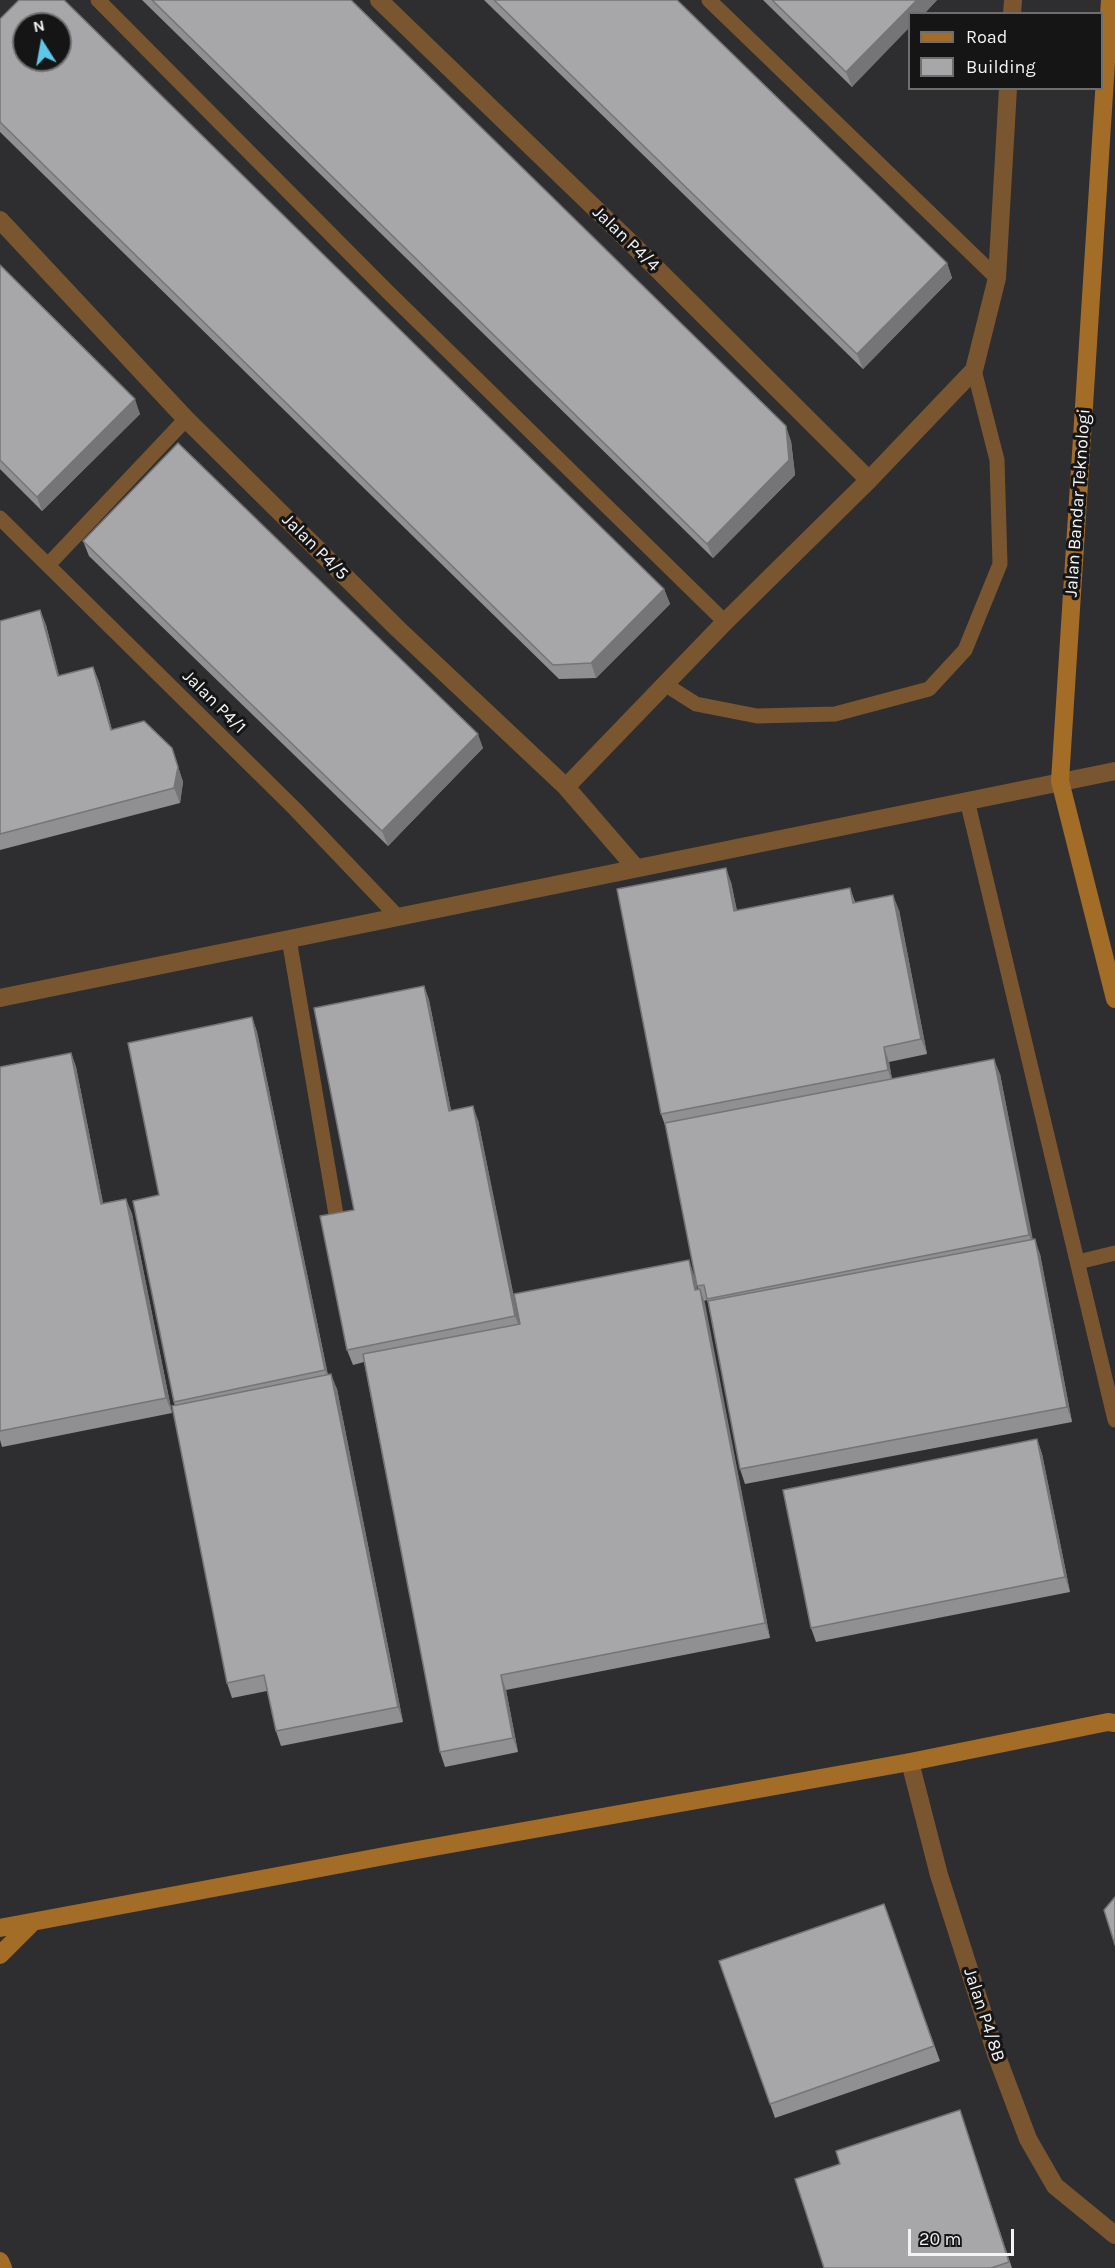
<!DOCTYPE html>
<html>
<head>
<meta charset="utf-8">
<style>
  body { margin:0 }
  #map { position:relative; width:1115px; height:2268px; overflow:hidden; background:#2e2d2f; font-family:Karla,sans-serif }
  canvas { display:block }
  .legend { position:absolute; left:908px; top:12px; width:195px; height:78px; box-sizing:border-box; background:#161516; border:2px solid #6f6e6f; margin:0; padding:8px 10px; list-style:none; font-size:18px; color:#f4f3f4 }
  .legend li { display:flex; align-items:center; gap:12px; height:30px }
  .legend b { width:30px; border:2px solid #6f6e6f }
  .north { position:absolute; left:12px; top:12px; width:60px; height:60px; box-sizing:border-box; background:#161516; border:2px solid #6f6e6f; border-radius:50%; rotate:349deg; font-size:16px; font-weight:700; line-height:24px; text-align:center; color:#f4f3f4 }
  .north::after { content:''; display:block; margin:auto; width:21px; height:27px; background:#5cc7e7; clip-path:polygon(50% 0,100% 100%,50% 72%,0 100%) }
  .scale { position:absolute; left:908px; top:2229px; width:106px; height:27px; box-sizing:border-box; border:3px solid #f4f3f4; border-top:0; padding-left:8px; font-size:18px; line-height:21px; white-space:nowrap; color:#f4f3f4; -webkit-text-stroke:4px #161516; paint-order:stroke }
</style>
</head>
<body>
<div id="map">
<canvas width="1115" height="2268"></canvas>
<ul class="legend">
<li><b style="height:8px;background:#a36c27"></b>Road</li>
<li><b style="height:16px;background:#a7a6a9"></b>Building</li>
</ul>
<div class="north">N</div>
<div class="scale">20 m</div>
</div>
<script>
const c = document.querySelector('canvas').getContext('2d');
c.lineJoin = 'round';
const toPath = rows => new Path2D(rows.map(r => 'M' + r).join(''));
function trace(path, color, width, dash) { c.strokeStyle = color; c.lineWidth = width; c.lineCap = dash ? 'butt' : 'round'; c.setLineDash(dash || []); c.stroke(path); }
function fillPath(path, color) { c.fillStyle = color; c.fill(path, 'evenodd'); }
function drawText(font, color, halo, rows, align = 'center') {
  c.font = font + ' Karla,sans-serif'; c.lineWidth = 6; c.setLineDash([]); c.textBaseline = 'middle'; c.strokeStyle = halo; c.fillStyle = color; for (const [text, x, y, turn = 0] of rows) {
    c.save(); c.translate(x, y); c.rotate((+turn || 0) * Math.PI / 180); c.textAlign = isNaN(turn) ? turn : align; if (halo) c.strokeText(text, 0, 0); c.fillText(text, 0, 0); c.restore();
  }
}
const lane = toPath([
  [98,0,388,292,725,622],
  [709,0,997,278],
  [0,518,295,809,398,917],
  [48,565,186,419],
  [666,685,696,704,757,716,835,714,929,689,965,650,1000,564,997,460,974,370],
  [967,800,1115,1420],
  [289,939,339,1232],
  [1078,1262,1115,1253]
]);
const street = toPath([
  [379,0,634,246,869,480],
  [1012,14,1013,0],
  [0,220,186,419,398,629,566,787,636,868],
  [566,787,725,622,869,480,974,370,997,278,1008,88],
  [0,998,1115,771],
  [910,1762,939,1875,996,2054,1028,2139,1055,2186,1115,2235]
]);
const secondary = toPath([
  [1110,0,1060,781,1115,999],
  [0,1928,406,1852,910,1762,1108,1722,1115,1723],
  [0,1955,33,1922],
  [0,2261,3,2268]
]);
const wall = toPath([
  [142,0,351,0,791,441,795,475,713,558],
  [484,0,677,0,947,263,952,278,863,369],
  [763,0,937,0,924,14,909,14,852,87],
  [0,19,664,589,670,604,596,678,559,679,0,132],
  [0,265,140,414,42,511,0,469],
  [83,541,483,748,388,846,89,556],
  [40,610,46,625,59,676,93,667,99,682,112,730,172,748,183,782,180,803,0,850,0,621],
  [731,882,737,911,850,888,855,902,899,910,927,1054,889,1062,892,1079,1000,1074,1032,1239,1040,1254,1072,1422,745,1484,740,1469,708,1303,707,1300,704,1301,770,1638,506,1690,518,1752,445,1767,440,1752,364,1362,353,1365,347,1350,354,1210,424,986,429,1000,451,1110,478,1120,519,1324,694,1275,697,1289,698,1289,666,1128,661,1114],
  [252,1017,257,1032,328,1375,337,1389,403,1722,281,1746,276,1731,267,1691,232,1698,227,1683,174,1402,159,1195],
  [71,1053,76,1067,103,1203,126,1199,132,1214,172,1413,2,1447,0,1440,0,1067],
  [1037,1439,1042,1454,1070,1592,816,1642,811,1628],
  [884,1904,940,2061,775,2118,719,1961],
  [960,2110,1012,2268,824,2268,840,2164]
]);
const shadedWall = toPath([
  [917,0,937,0,924,14,909,14,909,28,852,87,846,72],
  [947,263,952,278,863,369,857,354],
  [135,399,140,414,42,511,37,497],
  [786,426,791,441,795,475,713,558,707,544],
  [664,589,670,604,596,678,591,663],
  [40,610,46,625,63,691,58,676],
  [93,667,99,682,116,745,111,730],
  [478,734,483,748,388,846,382,831],
  [172,748,183,782,180,803,174,788],
  [726,868,731,882,740,926,734,911],
  [893,895,899,910,927,1054,921,1039],
  [424,986,429,1000,454,1126,449,1111],
  [252,1017,257,1032,330,1385,325,1370],
  [884,1047,889,1062,893,1085,888,1070],
  [71,1053,76,1067,106,1218,101,1204],
  [994,1059,1000,1074,1035,1250,1029,1235],
  [473,1106,478,1120,521,1331,515,1316],
  [126,1199,132,1214,172,1413,166,1398],
  [1035,1239,1040,1254,1072,1422,1067,1407],
  [689,1260,694,1275,700,1304,695,1290],
  [700,1289,705,1303,770,1638,765,1623],
  [331,1374,337,1389,403,1722,398,1707],
  [1037,1439,1042,1454,1070,1592,1065,1577],
  [501,1675,506,1690,518,1752,513,1738]
]);
const building = toPath([
  [19,0,64,0,664,589,591,663,553,665,0,122,0,19,19,0],
  [24,24,60,24,60,60,24,60,24,24],
  [152,0,351,0,786,426,789,460,707,544,152,0],
  [494,0,677,0,947,263,857,354,494,0],
  [772,0,917,0,846,72,772,0],
  [0,265,135,399,37,497,0,460,0,265],
  [178,443,478,734,382,831,83,541,178,443],
  [40,610,58,676,93,667,111,730,144,721,172,748,178,767,174,788,0,834,0,621,40,610],
  [726,868,734,911,850,888,853,903,893,895,921,1039,884,1047,888,1070,661,1114,617,889,726,868],
  [424,986,449,1111,473,1106,515,1316,347,1350,320,1216,354,1210,314,1008,424,986],
  [252,1017,325,1370,174,1402,133,1201,159,1195,128,1043,252,1017],
  [71,1053,101,1204,126,1199,166,1398,0,1431,0,1067,71,1053],
  [994,1059,1029,1235,707,1299,704,1285,697,1286,665,1123,994,1059],
  [1035,1239,1067,1407,740,1469,708,1301,1035,1239],
  [689,1260,695,1290,700,1289,765,1623,501,1675,513,1738,440,1752,363,1354,520,1324,514,1294,689,1260],
  [331,1374,398,1707,276,1731,264,1675,227,1683,172,1406,331,1374],
  [1037,1439,1065,1577,811,1628,783,1490,1037,1439],
  [1115,1897,1115,1945,1104,1910,1115,1897],
  [884,1904,934,2046,770,2104,719,1961,884,1904],
  [960,2110,1009,2262,991,2268,824,2268,795,2179,840,2164,836,2151,960,2110]
]);
const streetNames = [
  ["Jalan P4/4",626,239,44],
  ["Jalan Bandar Teknologi",1078,503,-86],
  ["Jalan P4/5",315,547,45],
  ["Jalan P4/1",214,702,45],
  ["Jalan P4/8B",984,2015,72]
];
trace(lane, '#79562f', 15);
trace(street, '#79562f', 18);
trace(secondary, '#a36c27', 18);
fillPath(wall, '#908f91');
fillPath(shadedWall, '#757476');
fillPath(building, '#a7a6a9');
trace(building, '#757476', 1.5);
drawText('18px', '#f4f3f4', '#161516', streetNames);
</script>
</body>
</html>
